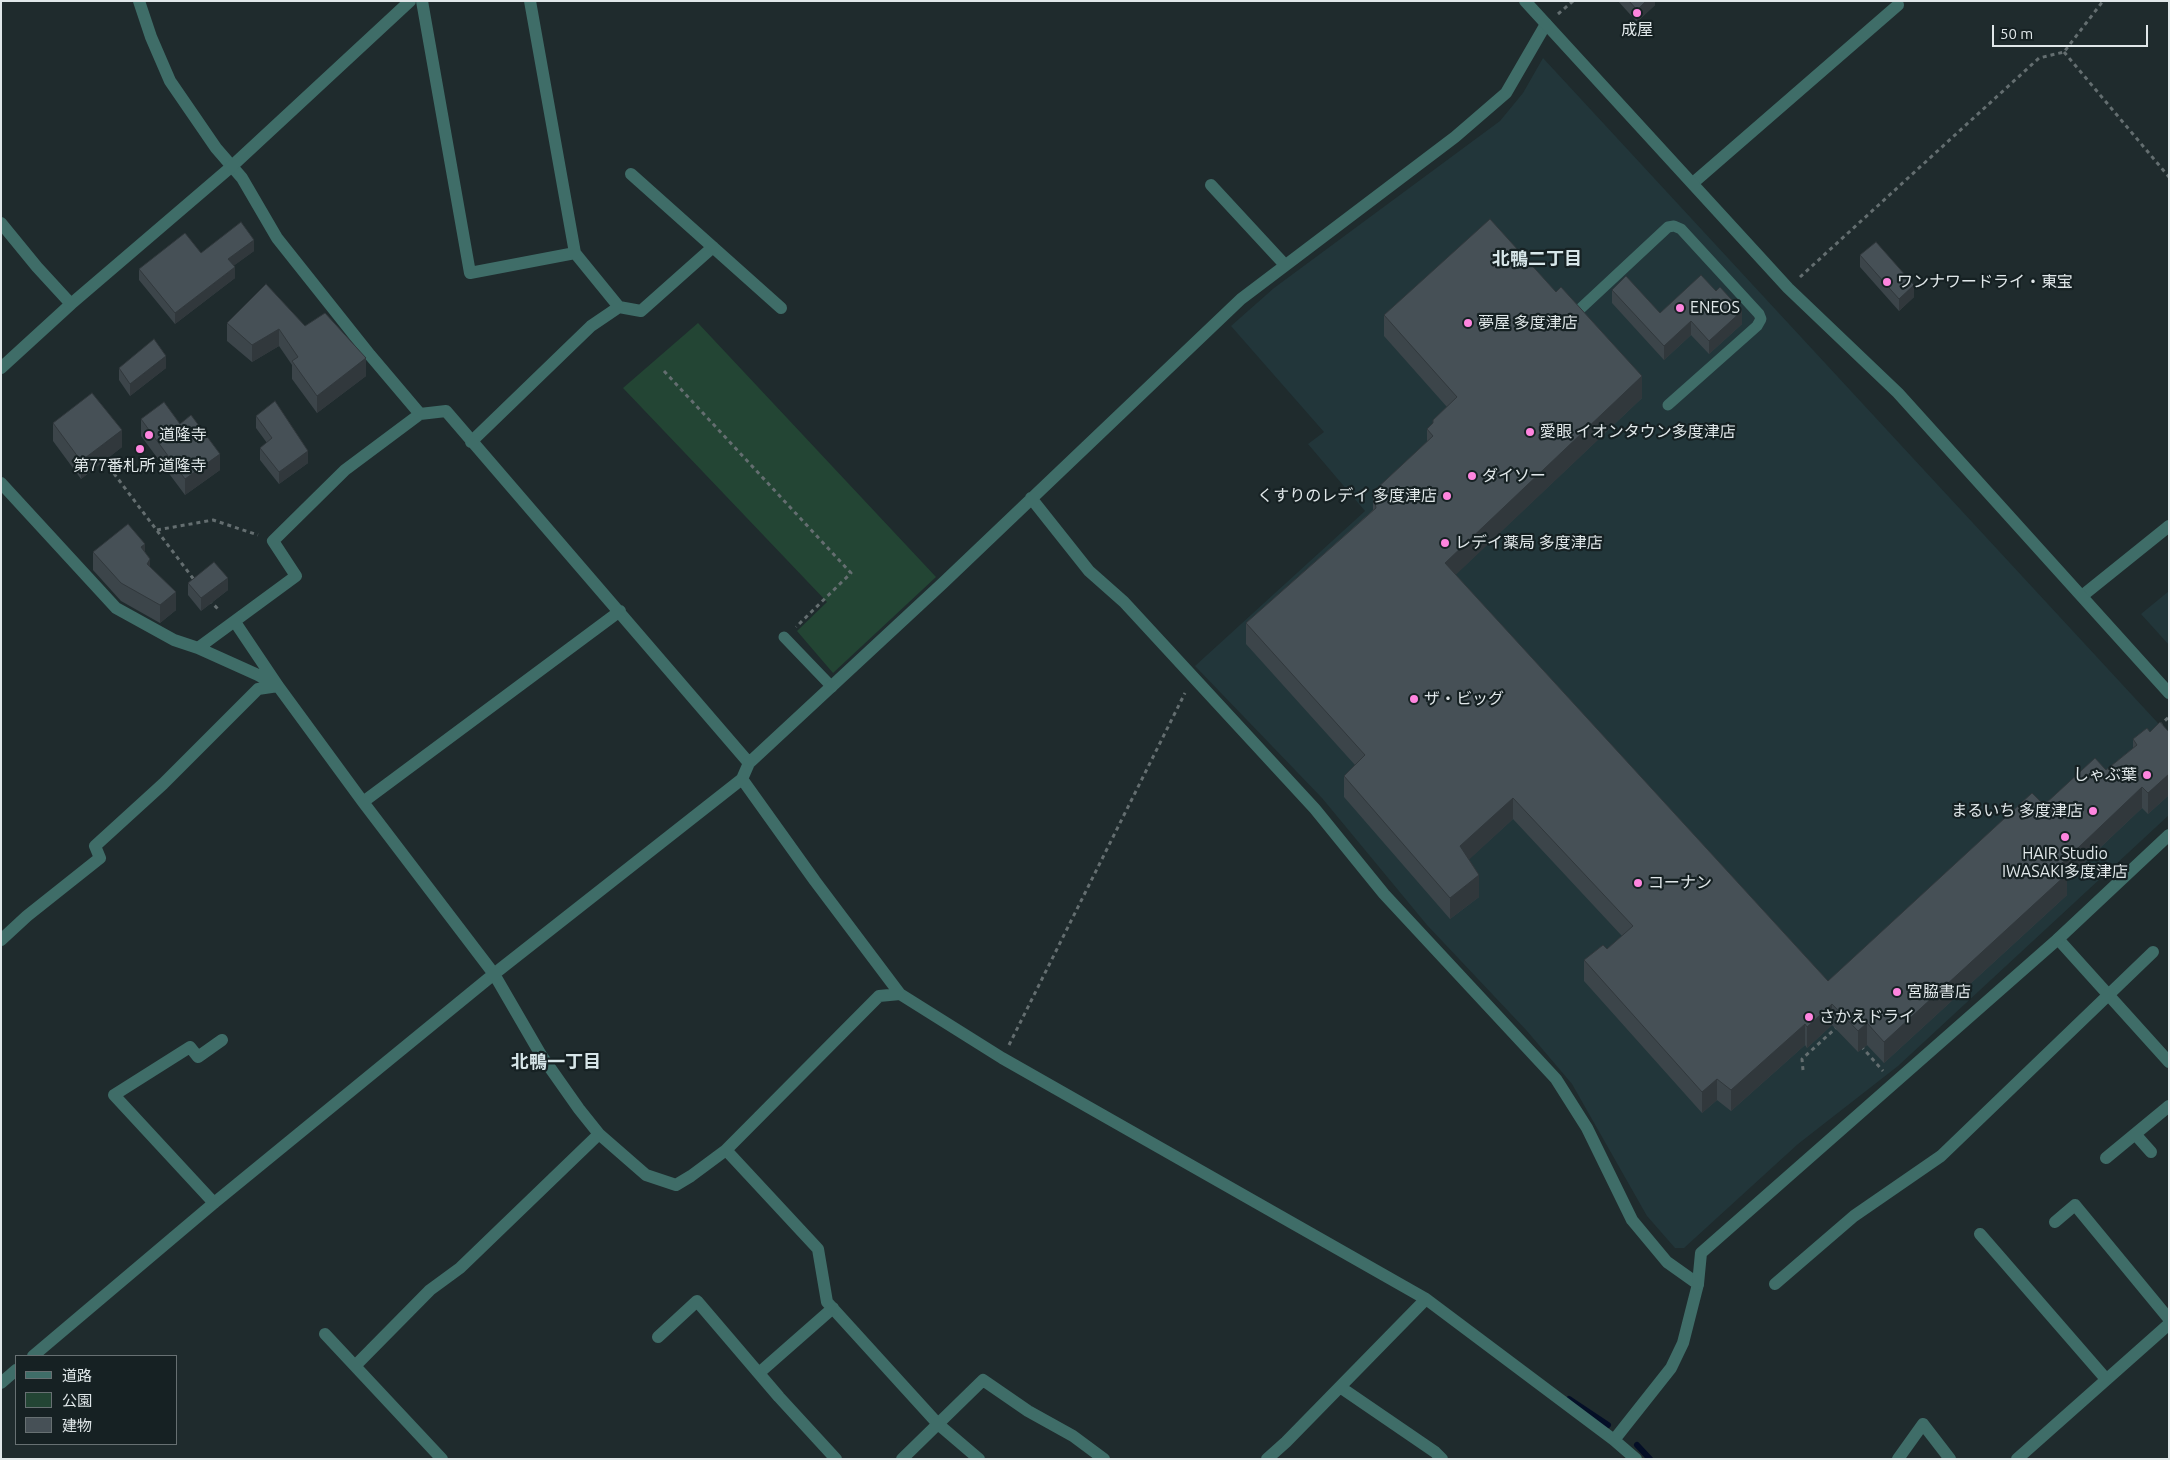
<!DOCTYPE html>
<html>
<head>
<meta charset="utf-8">
<style>
  body { margin:0 }
  #map { position:relative; width:2170px; height:1460px; overflow:hidden; background:#1f2b2d; font-family:Ubuntu,"Noto Sans JP",sans-serif }
  canvas { display:block }
  .frame { position:absolute; inset:0; border:2px solid #e0e7e9; pointer-events:none }
  .legend { position:absolute; left:15px; top:1355px; width:162px; height:90px; box-sizing:border-box; background:#162123; border:1px solid #677072; margin:0; padding:6px 9px; list-style:none; font-size:15px; color:#e0e7e9 }
  .legend li { display:flex; align-items:center; gap:10px; height:25px }
  .legend b { width:25px; border:1px solid #677072 }
  .scale { position:absolute; left:1992px; top:25px; width:156px; height:22px; box-sizing:border-box; border:2px solid #e0e7e9; border-top:0; padding-left:6px; font-size:15px; line-height:18px; white-space:nowrap; color:#e0e7e9; -webkit-text-stroke:4px #162123; paint-order:stroke }
</style>
</head>
<body>
<div id="map">
<canvas width="2170" height="1460"></canvas>
<div class="frame"></div>
<ul class="legend">
<li><b style="height:6px;background:#3f6d68"></b>道路</li>
<li><b style="height:14px;background:#234534"></b>公園</li>
<li><b style="height:14px;background:#465056"></b>建物</li>
</ul>
<div class="scale">50 m</div>
</div>
<script>
const c = document.querySelector('canvas').getContext('2d');
c.lineJoin = 'round';
function fillPath(path, color) { c.fillStyle = color; c.fill(path, 'evenodd'); }
const toPath = rows => new Path2D(rows.map(r => 'M' + r).join(''));
function trace(path, color, width, dash) { c.strokeStyle = color; c.lineWidth = width; c.lineCap = dash ? 'butt' : 'round'; c.setLineDash(dash || []); c.stroke(path); }
function drawText(font, color, halo, rows, align = 'center') {
  c.font = font + ' Ubuntu,"Noto Sans JP",sans-serif'; c.lineWidth = 4.5; c.setLineDash([]); c.textBaseline = 'middle'; c.strokeStyle = halo; c.fillStyle = color; for (const [text, x, y, turn = 0] of rows) {
    c.save(); c.translate(x, y); c.rotate((+turn || 0) * Math.PI / 180); c.textAlign = isNaN(turn) ? turn : align; if (halo) c.strokeText(text, 0, 0); c.fillText(text, 0, 0); c.restore();
  }
}
const built = toPath([
  [1543,58,2169,735,2169,815,1898,1066,1798,1144,1684,1248,1675,1248,1647,1216,1572,1084,1527,1031,1427,925,1322,798,1195,666,1365,511,1308,444,1324,432,1231,326,1274,288,1500,121,1523,93],
  [2169,591,2169,645,2141,614]
]);
const green = toPath([
  [698,323,936,577,833,673,797,631,827,602,623,388]
]);
const stream = toPath([
  [1569,1399,1608,1425],
  [1637,1445,1650,1459]
]);
const path = toPath([
  [1558,14,1573,1],
  [2064,52,2169,177],
  [1800,277,2039,58,2064,52,2103,1],
  [664,371,851,573,796,627],
  [109,467,195,581],
  [157,530,213,520,258,535],
  [209,600,220,611],
  [2159,726,2169,717],
  [1009,1045,1185,693],
  [1861,1046,1883,1071],
  [1803,1070,1802,1059,1838,1026]
]);
const service = toPath([
  [1579,310,1668,227,1674,226,1681,229,1759,314,1761,319,1757,326,1668,405],
  [784,637,832,687]
]);
const minor = toPath([
  [139,1,151,37,170,81,216,148,242,178,277,238,370,355,420,414],
  [422,1,470,273,575,253],
  [530,1,575,253,619,307],
  [631,174,781,308],
  [1693,183,1898,5],
  [1211,185,1285,265],
  [471,442,591,326,619,307,641,311,713,247],
  [1,483,116,608,174,640,198,648,258,675,274,684],
  [1031,498,1089,571,1124,602,1315,809,1384,894,1556,1079,1587,1128,1632,1220,1667,1262,1698,1284,1683,1343,1671,1368,1614,1440],
  [2082,596,2169,526],
  [235,622,278,686,363,802,494,974,541,1055,579,1109,599,1134,646,1175,676,1185,691,1176,726,1150,879,996,900,994],
  [198,648,296,576,273,541,345,470,420,414,446,411,749,763],
  [742,779,815,881,900,994,1002,1058,1426,1299,1614,1440,1636,1459],
  [363,802,620,611],
  [2058,939,2169,1062],
  [1,940,27,916,100,858,95,846,163,784,258,689,278,686],
  [2135,1134,2151,1152],
  [726,1150,818,1249,827,1302,938,1424,979,1459],
  [2106,1158,2169,1106],
  [214,1203,114,1095,190,1047,198,1057,222,1040],
  [2055,1222,2075,1205,2169,1319],
  [1980,1234,2106,1379],
  [1775,1284,1854,1216,1941,1156,2153,952],
  [325,1334,442,1459],
  [658,1337,697,1301,779,1397,836,1459],
  [33,1356,214,1203,494,974,742,779,749,763,943,583,1241,299,1455,137,1506,93,1546,24],
  [355,1366,430,1290,460,1268,599,1134],
  [759,1373,833,1308],
  [1,1383,16,1370],
  [1340,1387,1435,1452,1442,1459],
  [902,1459,983,1380,1028,1411,1073,1436,1104,1459],
  [1267,1459,1286,1442,1426,1299],
  [1898,1459,1923,1424,1950,1459],
  [2017,1459,2169,1324]
]);
const tertiary = toPath([
  [1525,1,1788,288,1898,393,2169,693],
  [1,223,37,267,71,304],
  [1,368,71,304,231,167,410,1],
  [1698,1284,1701,1253,2058,939,2169,835]
]);
const wall = toPath([
  [1618,1,1655,1,1655,5,1637,22],
  [254,251,233,266,235,278,175,324,139,280,139,269,201,253],
  [1860,255,1914,297,1899,311,1860,267],
  [1612,290,1660,313,1742,324,1709,354,1691,335,1664,360,1612,303],
  [1384,315,1642,398,1455,575,1828,981,2044,805,2106,770,2133,748,2133,739,2150,732,2169,732,2169,795,2148,814,2142,808,2067,879,2067,895,1884,1063,1867,1045,1858,1052,1832,1025,1807,1048,1805,1045,1731,1111,1717,1100,1702,1113,1584,981,1584,960,1607,949,1622,936,1513,819,1468,860,1479,897,1450,919,1344,797,1344,776,1355,765,1246,644,1246,623,1373,510,1373,492,1427,442,1427,429,1433,424,1433,420,1447,407,1384,336],
  [227,323,305,326,366,376,317,413,292,379,292,365,279,346,252,362,227,341],
  [119,368,166,368,130,396,119,380],
  [256,416,308,463,279,484,260,460,260,448,267,443,256,428],
  [141,419,180,424,220,470,185,495,141,436],
  [53,423,122,447,81,479,53,441],
  [93,552,145,552,150,567,176,610,160,623,121,601,93,570],
  [188,583,228,590,201,611,188,595]
]);
const shadedWall = toPath([
  [1646,1,1655,1,1655,5,1637,22,1637,10],
  [254,240,254,251,228,270,228,259],
  [235,267,235,278,175,324,175,313],
  [1914,285,1914,297,1899,311,1899,299],
  [1742,311,1742,324,1709,354,1709,341],
  [1691,321,1691,335,1664,360,1664,346],
  [279,329,279,346,252,362,252,345],
  [166,356,166,368,130,396,130,384],
  [366,358,366,376,317,413,317,396],
  [1642,376,1642,398,1445,585,1445,563],
  [122,430,122,447,81,479,81,461],
  [308,451,308,463,279,484,279,472],
  [220,454,220,470,185,495,185,479],
  [145,544,145,562,141,547],
  [150,559,150,577,147,564],
  [228,578,228,590,201,611,201,598],
  [176,592,176,610,160,623,160,605],
  [2169,774,2169,795,2148,814,2148,793],
  [2142,787,2142,808,2067,879,2067,895,1884,1063,1884,1042,2059,866],
  [1513,798,1513,819,1460,868,1460,846],
  [1479,875,1479,897,1450,919,1450,898],
  [1832,1004,1832,1025,1807,1048,1807,1027],
  [1867,1023,1867,1045,1858,1052,1858,1031],
  [1805,1024,1805,1045,1731,1111,1731,1090],
  [1717,1079,1717,1100,1702,1113,1702,1092]
]);
const building = toPath([
  [1629,1,1646,1,1637,10,1629,1],
  [1490,219,1556,292,1561,287,1642,376,1445,563,1828,981,2032,793,2044,805,2095,758,2106,770,2137,745,2133,739,2147,728,2150,732,2160,722,2169,732,2169,774,2148,793,2142,787,2059,866,2067,874,1884,1042,1867,1023,1858,1031,1832,1004,1807,1027,1805,1024,1731,1090,1717,1079,1702,1092,1584,960,1603,945,1607,949,1633,926,1513,798,1460,846,1479,875,1450,898,1344,776,1365,755,1246,623,1376,508,1373,492,1433,436,1427,429,1433,423,1433,420,1457,397,1384,315,1490,219],
  [241,222,254,240,228,259,235,267,175,313,139,269,185,233,201,253,241,222],
  [1876,242,1914,285,1899,299,1860,255,1876,242],
  [1701,275,1716,291,1720,287,1742,311,1709,341,1691,321,1664,346,1612,290,1626,276,1660,313,1701,275],
  [266,284,305,326,325,313,366,358,317,396,292,361,298,357,279,329,252,345,227,323,266,284],
  [154,339,166,356,130,384,119,368,154,339],
  [92,393,122,430,81,461,53,423,92,393],
  [275,401,308,451,279,472,260,448,272,438,256,416,275,401],
  [164,402,180,424,191,415,220,454,185,479,141,419,164,402],
  [128,524,145,544,141,547,150,559,147,564,176,592,160,605,121,583,93,552,128,524],
  [214,562,228,578,201,598,188,583,214,562]
]);
const markers = [
  [1637,13,5,"#ff85df"],
  [1887,282,5,"#ff85df"],
  [1680,308,5,"#ff85df"],
  [1468,323,5,"#ff85df"],
  [1530,432,5,"#ff85df"],
  [149,435,5,"#ff85df"],
  [140,449,5,"#ff85df"],
  [1472,476,5,"#ff85df"],
  [1447,496,5,"#ff85df"],
  [1445,543,5,"#ff85df"],
  [1414,699,5,"#ff85df"],
  [2147,775,5,"#ff85df"],
  [2093,811,5,"#ff85df"],
  [2065,837,5,"#ff85df"],
  [1638,883,5,"#ff85df"],
  [1897,992,5,"#ff85df"],
  [1809,1017,5,"#ff85df"]
];
const poiNames = [
  ["成屋",1637,30,"center"],
  ["ワンナワードライ・東宝",1897,282],
  ["ENEOS",1690,308],
  ["夢屋 多度津店",1478,323],
  ["愛眼 イオンタウン多度津店",1540,432],
  ["道隆寺",159,435],
  ["第77番札所 道隆寺",140,466,"center"],
  ["ダイソー",1482,476],
  ["くすりのレデイ 多度津店",1437,496,"right"],
  ["レデイ薬局 多度津店",1455,543],
  ["ザ・ビッグ",1424,699],
  ["しゃぶ葉",2137,775,"right"],
  ["まるいち 多度津店",2083,811,"right"],
  ["HAIR Studio",2065,854,"center"],
  ["IWASAKI多度津店",2065,872,"center"],
  ["コーナン",1648,883],
  ["宮脇書店",1907,992],
  ["さかえドライ",1819,1017]
];
const neighbourhoodNames = [
  ["北鴨二丁目",1537,259],
  ["北鴨一丁目",556,1062]
];
fillPath(built, '#22363a');
fillPath(green, '#234534');
trace(stream, '#040e26', 6);
trace(path, '#646e70', 3, [4, 4]);
trace(service, '#3f6d68', 11);
trace(minor, '#3f6d68', 12);
trace(tertiary, '#3f6d68', 12);
fillPath(wall, '#3c454a');
fillPath(shadedWall, '#31383c');
fillPath(building, '#465056');
trace(building, '#31383c', 1);
for (const [x, y, r, color] of markers) { const dot = new Path2D(); dot.arc(x, y, r, 0, 2 * Math.PI); c.fillStyle = color; c.fill(dot); trace(dot, '#162123', 2); }
drawText('16px', '#e0e7e9', '#162123', poiNames, 'left');
drawText('bold 18px', '#d7e6e9', '#162123', neighbourhoodNames);
</script>
</body>
</html>
